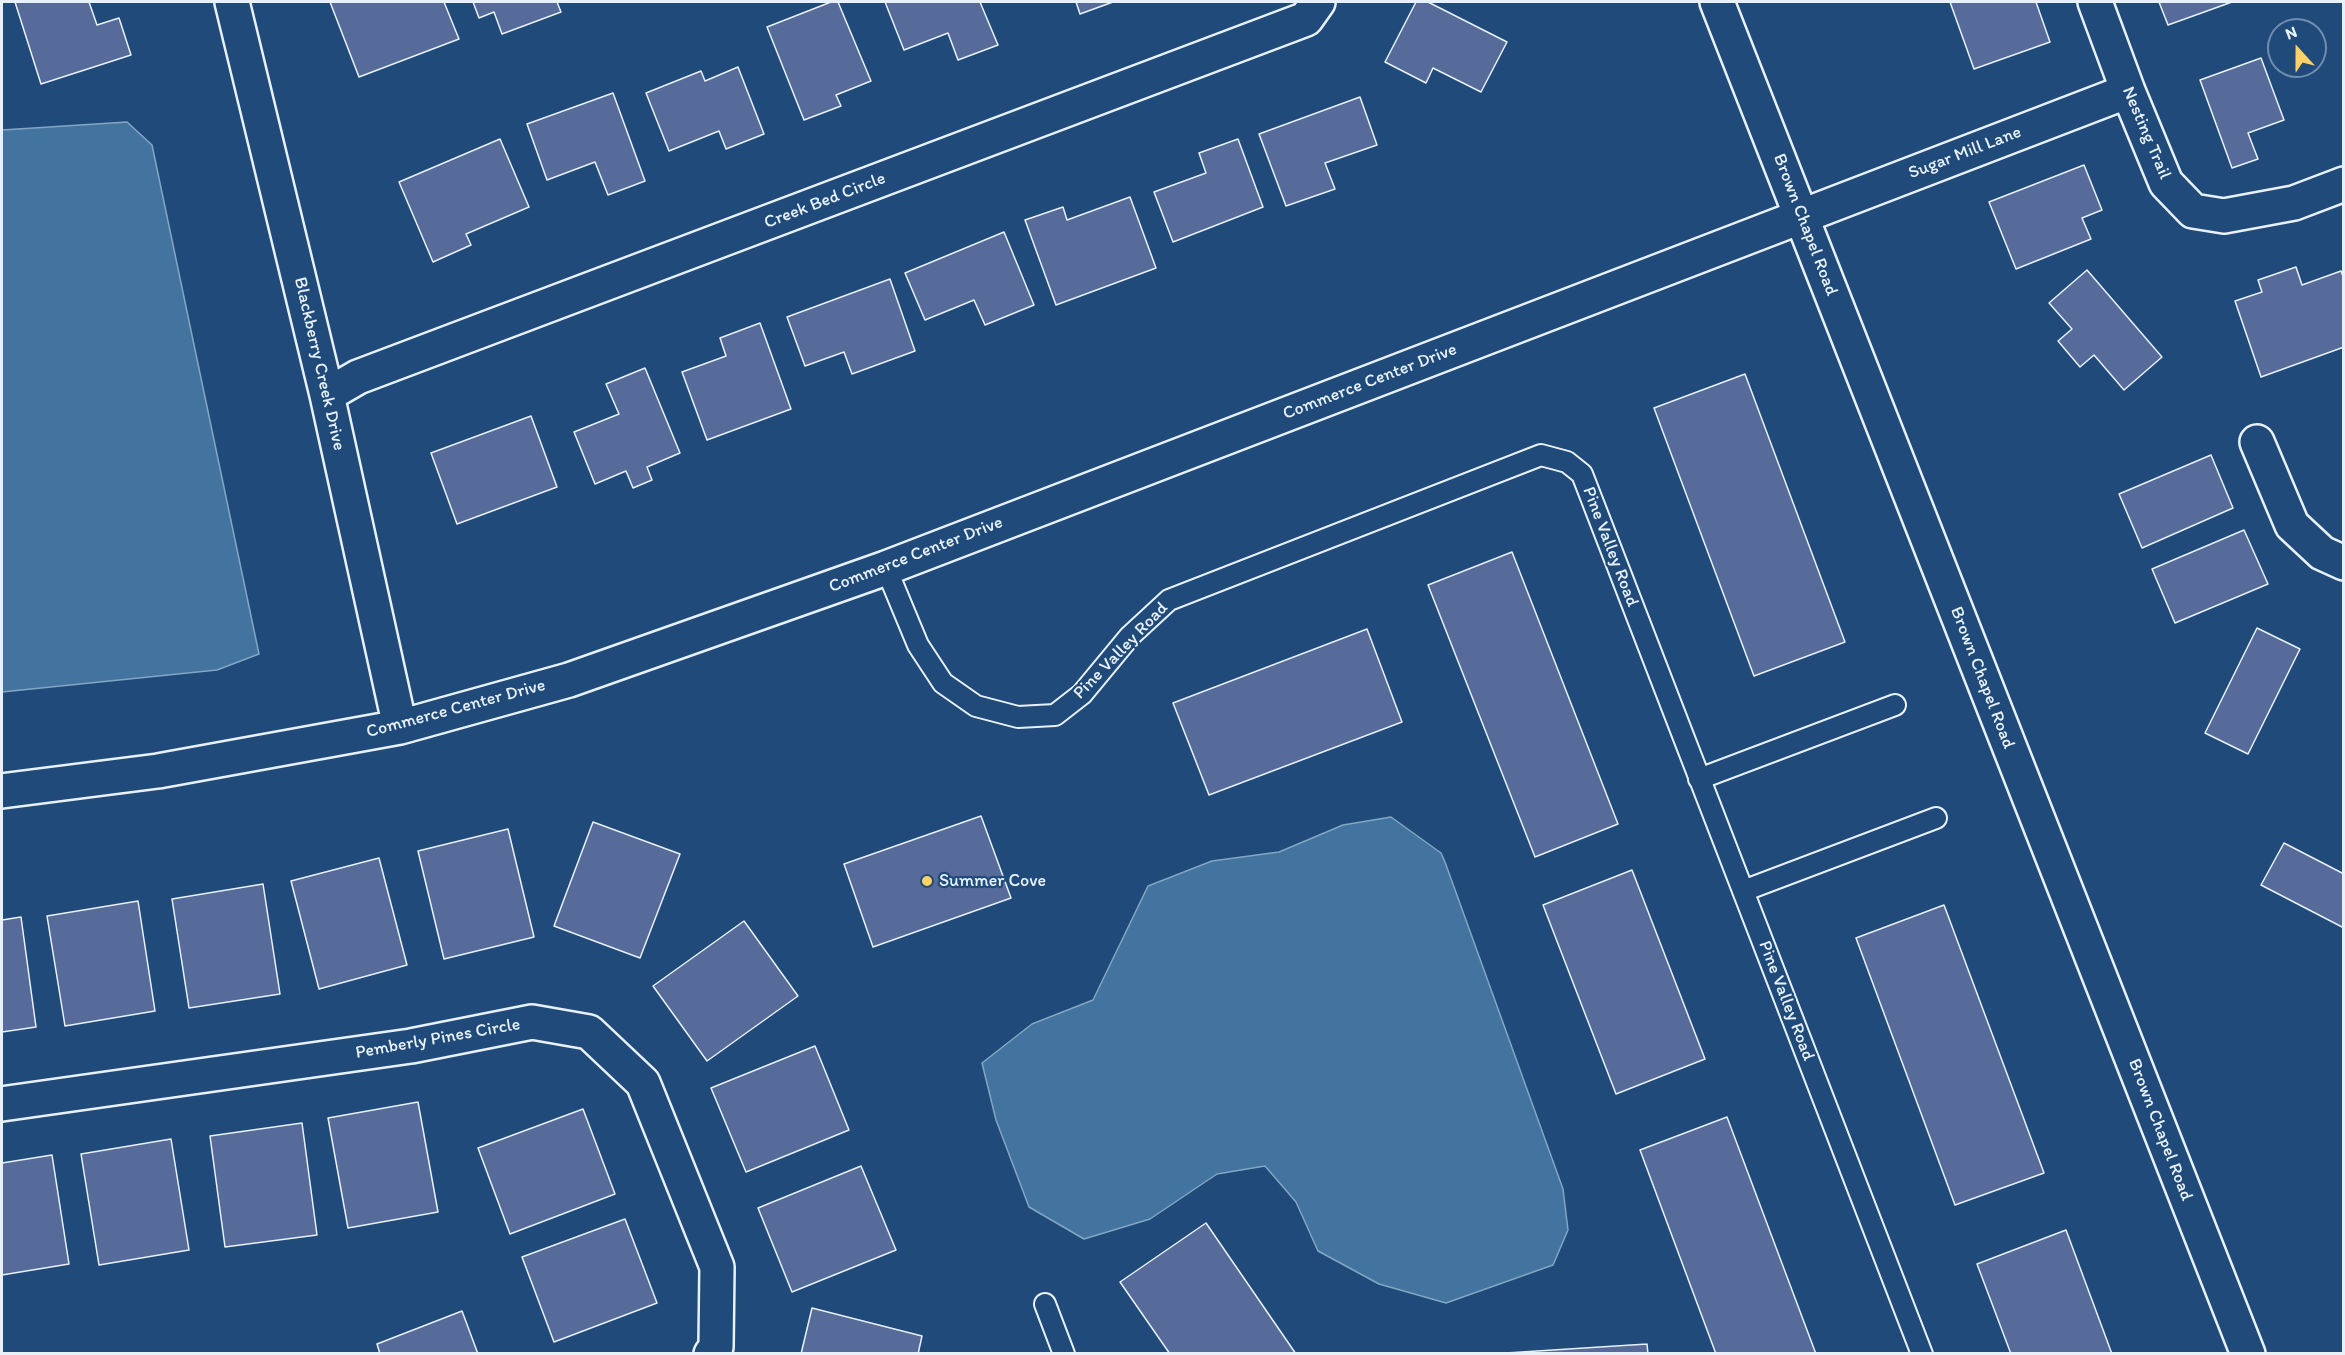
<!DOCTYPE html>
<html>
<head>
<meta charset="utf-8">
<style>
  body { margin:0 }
  #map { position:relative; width:2345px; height:1355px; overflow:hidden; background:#1f4a7a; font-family:Itim,sans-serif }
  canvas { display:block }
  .frame { position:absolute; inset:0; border:3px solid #e8f1f8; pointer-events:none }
  .north { position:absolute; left:2267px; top:18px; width:60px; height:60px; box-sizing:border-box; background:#1f4a7a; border:2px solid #6f8dac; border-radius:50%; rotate:339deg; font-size:16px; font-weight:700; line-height:24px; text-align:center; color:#e8f1f8 }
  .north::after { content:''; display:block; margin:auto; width:21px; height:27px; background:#ffd166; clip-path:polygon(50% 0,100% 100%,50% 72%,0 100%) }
</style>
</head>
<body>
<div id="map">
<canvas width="2345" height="1355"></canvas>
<div class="frame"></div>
<div class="north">N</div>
</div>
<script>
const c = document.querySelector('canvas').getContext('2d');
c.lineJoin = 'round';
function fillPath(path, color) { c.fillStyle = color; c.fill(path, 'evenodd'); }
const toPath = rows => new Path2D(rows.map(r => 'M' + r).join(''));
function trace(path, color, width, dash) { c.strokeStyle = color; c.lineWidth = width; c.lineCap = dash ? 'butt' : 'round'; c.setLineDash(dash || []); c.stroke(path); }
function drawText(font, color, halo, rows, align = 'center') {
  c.font = font + ' Itim,sans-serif'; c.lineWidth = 4.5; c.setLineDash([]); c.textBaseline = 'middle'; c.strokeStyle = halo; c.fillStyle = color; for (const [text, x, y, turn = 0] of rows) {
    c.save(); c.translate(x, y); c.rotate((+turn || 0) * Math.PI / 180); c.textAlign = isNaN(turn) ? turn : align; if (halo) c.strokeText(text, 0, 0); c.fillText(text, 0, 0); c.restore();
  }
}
const water = toPath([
  [127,122,152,145,259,654,217,670,2,692,2,130,127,122],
  [1391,817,1441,853,1445,862,1563,1189,1568,1230,1553,1265,1446,1303,1379,1284,1318,1251,1296,1202,1265,1166,1217,1174,1150,1219,1084,1239,1029,1207,996,1120,982,1063,1032,1024,1093,1000,1148,886,1212,861,1279,852,1343,825,1391,817]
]);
const building = toPath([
  [15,2,89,2,97,25,119,18,131,55,41,84,15,2],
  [330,2,444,2,459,39,359,77,330,2],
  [473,2,557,2,561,12,502,34,494,12,479,18,473,2],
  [831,2,838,2,871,81,836,95,841,106,804,120,767,27,831,2],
  [885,2,980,2,998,45,958,60,948,33,904,50,885,2],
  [1076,2,1113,2,1080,14,1076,2],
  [1416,2,1428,2,1507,42,1481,92,1433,68,1426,83,1385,62,1416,2],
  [1950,2,2036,2,2050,42,1974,69,1950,2],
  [2159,2,2232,2,2168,25,2159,2],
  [2261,58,2284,120,2248,133,2258,159,2232,168,2200,80,2261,58],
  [738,67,764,134,726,149,719,131,669,151,646,93,701,71,705,81,738,67],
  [613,93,645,181,608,195,595,162,547,180,527,124,613,93],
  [1360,97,1377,145,1325,163,1335,189,1286,206,1259,134,1360,97],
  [500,139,529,207,466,234,471,245,433,262,399,182,500,139],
  [1238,139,1263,207,1173,242,1154,192,1206,173,1199,153,1238,139],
  [2084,165,2102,210,2082,218,2091,239,2016,269,1989,202,2084,165],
  [1130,197,1156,268,1056,305,1025,220,1063,207,1067,220,1130,197],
  [1004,232,1034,305,985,325,974,300,925,320,905,273,1004,232],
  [2296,267,2302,285,2341,271,2344,279,2344,347,2261,377,2235,301,2262,292,2258,280,2296,267],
  [2087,270,2162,357,2124,390,2094,355,2080,367,2058,341,2072,329,2049,303,2087,270],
  [890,279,915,351,852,374,844,352,805,366,787,317,890,279],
  [760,323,791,409,707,440,682,372,726,356,720,338,760,323],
  [645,368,680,453,647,467,652,480,633,488,626,471,595,484,574,432,619,414,606,384,645,368],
  [1745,374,1845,642,1754,676,1654,408,1745,374],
  [531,416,557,487,457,524,431,453,531,416],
  [2211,455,2233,508,2142,548,2119,494,2211,455],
  [2244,530,2268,584,2175,623,2152,569,2244,530],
  [1512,552,1618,824,1535,857,1428,585,1512,552],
  [2257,628,2300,649,2248,754,2205,733,2257,628],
  [1367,629,1402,722,1209,795,1173,703,1367,629],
  [981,816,1011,898,873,947,844,864,981,816],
  [593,822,680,854,640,958,554,926,593,822],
  [508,829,534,937,444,959,418,851,508,829],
  [2284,843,2344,874,2344,928,2261,885,2284,843],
  [379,858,407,965,319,989,291,881,379,858],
  [1632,870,1705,1059,1616,1094,1543,905,1632,870],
  [263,884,280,994,189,1008,172,899,263,884],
  [138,901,155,1011,65,1026,47,916,138,901],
  [1944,905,2044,1173,1955,1205,1856,938,1944,905],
  [21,917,36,1027,2,1032,2,920,21,917],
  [744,921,798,996,707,1061,653,986,744,921],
  [815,1046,849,1130,746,1172,711,1088,815,1046],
  [418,1102,438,1212,348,1228,328,1118,418,1102],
  [583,1109,615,1194,510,1234,478,1148,583,1109],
  [1727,1117,1816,1354,1716,1354,1640,1150,1727,1117],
  [302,1123,317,1235,225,1247,210,1136,302,1123],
  [171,1139,189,1250,99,1265,81,1154,171,1139],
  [52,1155,69,1264,2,1275,2,1163,52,1155],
  [861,1166,896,1250,792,1292,758,1208,861,1166],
  [625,1219,657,1303,554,1342,522,1257,625,1219],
  [1206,1223,1296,1354,1170,1354,1120,1282,1206,1223],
  [2066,1230,2112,1354,2011,1354,1977,1264,2066,1230],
  [812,1308,922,1336,918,1354,801,1354,812,1308],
  [462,1311,478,1354,380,1354,377,1344,462,1311],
  [1647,1344,1648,1354,1490,1354,1647,1344]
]);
const lane = toPath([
  [886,568,918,645,943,683,976,706,1018,717,1055,715,1082,694,1130,636,1169,600,1541,455,1567,462,1582,474,1922,1354],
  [1699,779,1895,705],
  [1743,891,1936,818],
  [1045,1304,1064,1354]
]);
const street = toPath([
  [232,2,327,395,400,727],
  [2095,2,2128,91,2166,183,2193,211,2224,216,2294,203,2344,184],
  [327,395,358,377,1306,19,1318,2],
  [2257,442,2292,525,2322,553,2344,563],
  [2,791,158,771,400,727,569,680,886,568,2128,91],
  [2,1104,411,1046,532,1022,589,1032,643,1083,717,1267,716,1347,711,1354]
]);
const secondary = toPath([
  [1717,2,2248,1354]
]);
const markers = [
  [927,881,6,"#ffd166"]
];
const streetNames = [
  ["Nesting Trail",2146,133,67],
  ["Sugar Mill Lane",1965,153,-21],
  ["Creek Bed Circle",825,201,-21],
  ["Brown Chapel Road",1805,225,69],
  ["Blackberry Creek Drive",319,364,77],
  ["Commerce Center Drive",1370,382,-21],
  ["Pine Valley Road",1610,547,69],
  ["Commerce Center Drive",916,555,-21],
  ["Pine Valley Road",1121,651,-46],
  ["Brown Chapel Road",1982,678,69],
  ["Commerce Center Drive",456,709,-15],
  ["Pine Valley Road",1786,1001,69],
  ["Pemberly Pines Circle",438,1039,-10],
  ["Brown Chapel Road",2160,1130,69]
];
const poiNames = [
  ["Summer Cove",939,881]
];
fillPath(water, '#42749f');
trace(water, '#84a6c3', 1.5);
fillPath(building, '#576b9b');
trace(building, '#e8f1f8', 1.5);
trace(lane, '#e8f1f8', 24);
trace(street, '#e8f1f8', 38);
trace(secondary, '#e8f1f8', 38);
trace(lane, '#1f4a7a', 20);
trace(street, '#1f4a7a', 33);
trace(secondary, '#1f4a7a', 33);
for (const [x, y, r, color] of markers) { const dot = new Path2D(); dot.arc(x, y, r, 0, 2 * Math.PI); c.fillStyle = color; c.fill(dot); trace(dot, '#1f4a7a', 2); }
drawText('18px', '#e8f1f8', '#1f4a7a', streetNames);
drawText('18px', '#e8f1f8', '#1f4a7a', poiNames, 'left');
</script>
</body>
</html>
